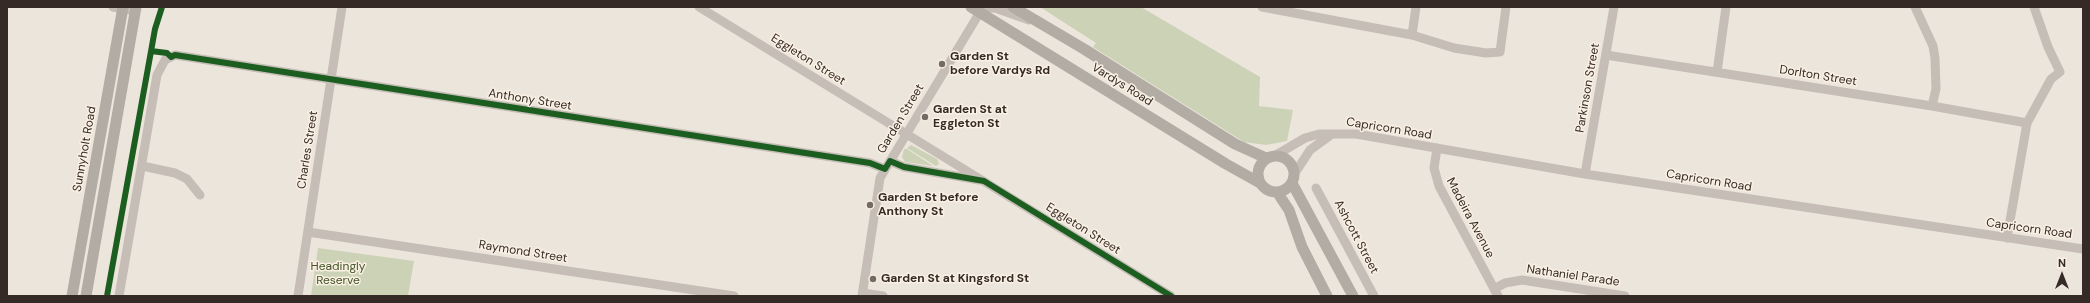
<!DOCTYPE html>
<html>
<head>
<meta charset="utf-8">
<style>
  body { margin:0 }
  #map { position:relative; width:2090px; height:303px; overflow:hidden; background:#ece5dc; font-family:"DM Sans",sans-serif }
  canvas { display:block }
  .frame { position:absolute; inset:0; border:8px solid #352a25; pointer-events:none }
  .north { position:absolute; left:2042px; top:255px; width:40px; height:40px; -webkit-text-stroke:3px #faf0e3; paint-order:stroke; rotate:0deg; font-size:11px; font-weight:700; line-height:16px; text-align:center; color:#352a25 }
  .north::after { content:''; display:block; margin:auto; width:14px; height:18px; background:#352a25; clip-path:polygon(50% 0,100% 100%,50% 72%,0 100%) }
</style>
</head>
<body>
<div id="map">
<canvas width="2090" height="303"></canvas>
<div class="frame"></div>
<div class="north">N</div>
</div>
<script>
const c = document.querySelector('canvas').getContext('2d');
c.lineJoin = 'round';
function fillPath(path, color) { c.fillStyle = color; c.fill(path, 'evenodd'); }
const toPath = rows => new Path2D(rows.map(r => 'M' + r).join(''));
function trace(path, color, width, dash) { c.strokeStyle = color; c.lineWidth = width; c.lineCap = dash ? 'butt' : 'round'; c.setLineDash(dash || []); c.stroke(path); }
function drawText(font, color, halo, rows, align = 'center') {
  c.font = font + ' "DM Sans",sans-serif'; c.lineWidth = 3; c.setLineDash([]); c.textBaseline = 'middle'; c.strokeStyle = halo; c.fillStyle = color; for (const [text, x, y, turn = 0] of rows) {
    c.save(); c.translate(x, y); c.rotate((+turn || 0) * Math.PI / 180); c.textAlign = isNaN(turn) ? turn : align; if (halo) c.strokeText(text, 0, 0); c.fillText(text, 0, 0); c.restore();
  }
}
const green = toPath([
  [1040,7,1141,7,1260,77,1259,106,1293,110,1287,141,1266,145,1244,142,1093,47,1096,43],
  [911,145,937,159,939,164,936,166,907,148],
  [904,149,907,149,933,166,905,162,902,157],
  [318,248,414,261,408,296,311,296]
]);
const minor = toPath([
  [113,7,135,11],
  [699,7,1171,296],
  [1262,7,1412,35,1454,48,1486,53,1500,52,1506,7],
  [1915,7,1933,46,1935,58,1936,89,1932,106],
  [981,13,986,8,995,8,1029,20],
  [1412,35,1416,7],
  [1606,55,1932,106,2027,123],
  [1717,72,1726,7],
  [1437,148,1434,168,1439,186,1498,296],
  [1276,155,1305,138,1319,134,1356,134,1585,174,2083,249],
  [890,161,904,167,979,180],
  [142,166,175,173,187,179,200,195],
  [1295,173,1310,150,1332,134],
  [1585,174,1614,7],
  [1316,188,1374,296],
  [308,232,734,296],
  [2007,238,2027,123,2051,79,2060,72,2048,47,2034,7],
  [1494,289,1505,283,1522,280,1625,296],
  [863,293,883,296],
  [119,296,157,75,165,60,175,55,870,163,885,169],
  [298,296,342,7],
  [862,296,880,178,983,7]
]);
const major = toPath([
  [971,7,1226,164,1260,183],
  [1013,7,1084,49,1235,144,1266,158],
  '1258 174a18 18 0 1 1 36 0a18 18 0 1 1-36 0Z',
  [1292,183,1353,296],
  [1277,192,1289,210,1302,247,1327,296],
  [72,296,123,7],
  [86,296,136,7]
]);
const cycleway = toPath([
  [151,51,167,53,171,57,175,55,870,163,885,169,890,161,904,167,984,181,1171,296],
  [107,296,155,29,162,7]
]);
const markers = [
  [942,64,4,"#756b65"],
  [925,117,4,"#756b65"],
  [870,205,4,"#756b65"],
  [873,279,4,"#756b65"]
];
const poiNames = [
  ["Garden St",950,57],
  ["before Vardys Rd",950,71],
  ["Garden St at",933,110],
  ["Eggleton St",933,124],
  ["Garden St before",878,198],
  ["Anthony St",878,212],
  ["Garden St at Kingsford St",881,279]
];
const streetNames = [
  ["Eggleton Street",808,60,32],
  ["Dorlton Street",1818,76,9],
  ["Vardys Road",1122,85,32],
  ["Parkinson Street",1588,88,-80],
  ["Anthony Street",530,100,9],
  ["Garden Street",901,119,-59],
  ["Capricorn Road",1389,129,9],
  ["Sunnyholt Road",85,149,-80],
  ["Charles Street",308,150,-81],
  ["Capricorn Road",1709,181,9],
  ["Madeira Avenue",1470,218,62],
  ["Eggleton Street",1083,229,32],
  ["Capricorn Road",2029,229,8],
  ["Ashcott Street",1356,237,62],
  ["Raymond Street",523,252,9],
  ["Nathaniel Parade",1573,276,8]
];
const parkNames = [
  ["Headingly",338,267],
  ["Reserve",338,281]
];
fillPath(green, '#ccd2b6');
trace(minor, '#c5bdb6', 9);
trace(major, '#b3aca5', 11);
trace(cycleway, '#1b5e20', 6);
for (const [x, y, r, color] of markers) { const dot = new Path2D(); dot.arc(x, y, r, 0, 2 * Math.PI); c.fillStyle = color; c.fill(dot); trace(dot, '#faf0e3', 1.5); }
drawText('bold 12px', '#352a25', '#faf0e3', poiNames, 'left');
drawText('12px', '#352a25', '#faf0e3', streetNames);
drawText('12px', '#425427', '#faf0e3', parkNames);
</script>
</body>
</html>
